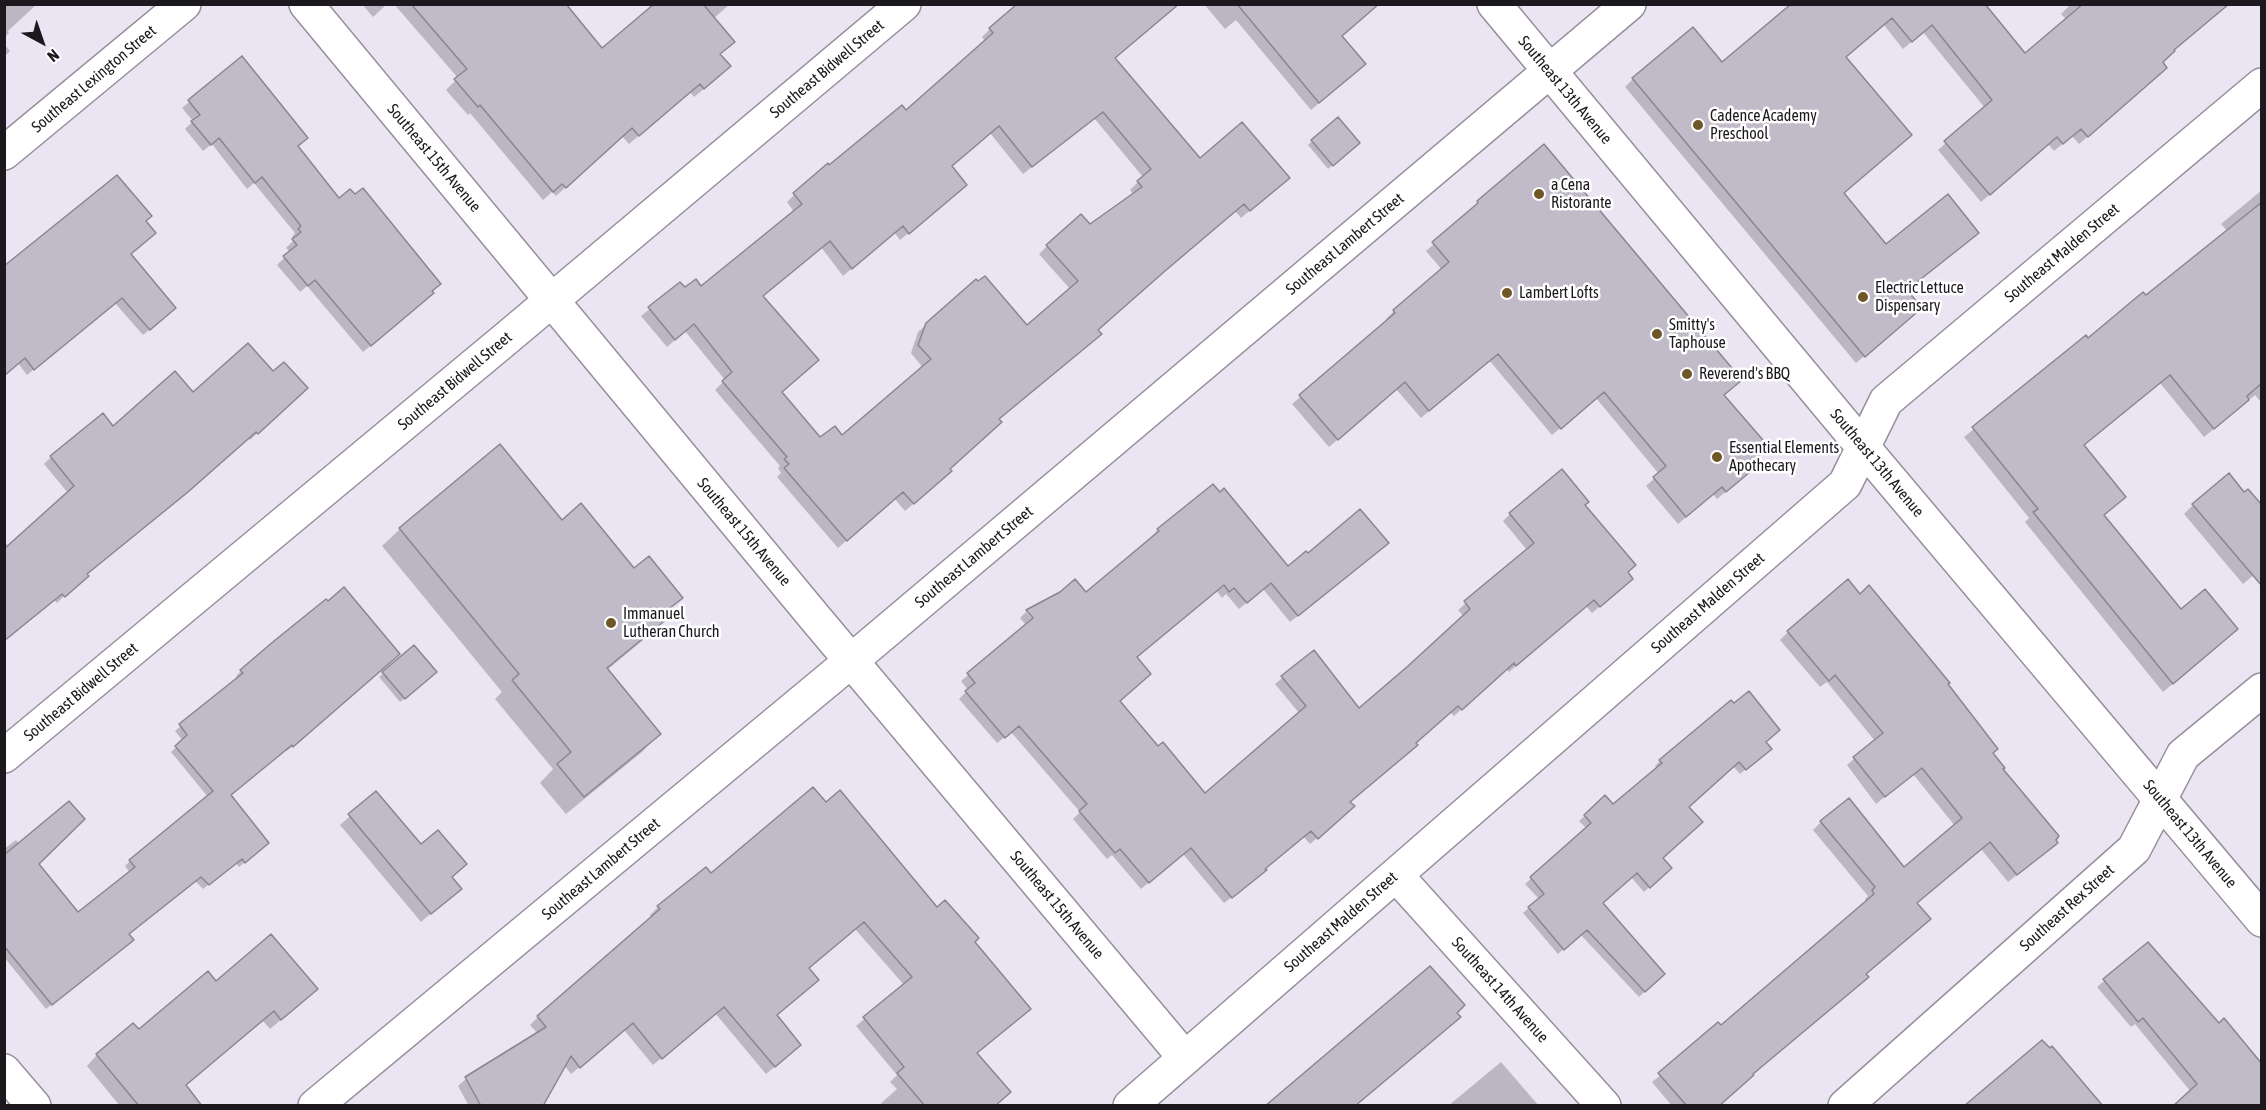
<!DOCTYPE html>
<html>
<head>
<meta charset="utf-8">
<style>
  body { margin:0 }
  #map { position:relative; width:2266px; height:1110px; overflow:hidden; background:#ebe4f3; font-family:"Asap Condensed",sans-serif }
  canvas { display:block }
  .frame { position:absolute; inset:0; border:6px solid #1c191e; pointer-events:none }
  .north { position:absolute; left:12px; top:12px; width:60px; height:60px; -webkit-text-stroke:4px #fff; paint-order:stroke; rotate:140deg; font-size:16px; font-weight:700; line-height:24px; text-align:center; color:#1c191e }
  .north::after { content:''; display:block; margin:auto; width:21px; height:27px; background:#1c191e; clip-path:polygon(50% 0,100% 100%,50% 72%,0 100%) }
</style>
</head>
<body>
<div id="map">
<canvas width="2266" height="1110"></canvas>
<div class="frame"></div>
<div class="north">N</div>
</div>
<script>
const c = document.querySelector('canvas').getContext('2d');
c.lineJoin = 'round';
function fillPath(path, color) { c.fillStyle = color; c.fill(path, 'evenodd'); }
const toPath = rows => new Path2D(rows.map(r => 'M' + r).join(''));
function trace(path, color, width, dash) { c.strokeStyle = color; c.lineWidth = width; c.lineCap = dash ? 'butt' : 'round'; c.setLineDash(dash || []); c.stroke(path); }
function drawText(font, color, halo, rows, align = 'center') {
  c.font = font + ' "Asap Condensed",sans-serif'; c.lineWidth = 5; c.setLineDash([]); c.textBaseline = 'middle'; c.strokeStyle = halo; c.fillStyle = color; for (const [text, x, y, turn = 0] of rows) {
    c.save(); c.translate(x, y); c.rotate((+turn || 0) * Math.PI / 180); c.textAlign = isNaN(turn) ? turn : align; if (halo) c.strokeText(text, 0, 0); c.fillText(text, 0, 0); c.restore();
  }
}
const shadow = toPath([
  [4,4,37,4,8,31,9,33,4,38],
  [362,4,387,4,373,17],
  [394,4,544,4,602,50,657,4,730,4,713,19,723,51,719,55,720,76,694,97,690,92,629,144,622,136,556,196,552,192,543,200,470,113,468,115,446,90,458,78],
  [1204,4,1378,4,1341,36,1356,72,1311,110,1236,20,1225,29],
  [1793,4,1983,4,2025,55,2067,20,2061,14,2071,4,2228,4,2172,50,2109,118,2079,144,2072,136,2054,151,2048,144,1981,202,1938,150,1985,108,1923,32,1903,49,1884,25,1845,58,1842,194,1905,291,1912,316,1856,363,1625,87,1633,79,1722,64],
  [990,29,1113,59,1200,160,1280,185,1241,218,1235,211,1155,279,997,420,948,469,942,479,905,511,894,498,838,548,777,477,781,473,778,468,780,466,715,390,725,380,685,331,667,347,641,316,680,284,685,289,701,288,794,212,787,202,795,194,906,112,986,42,982,37],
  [1094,118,1143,177,1130,190,1134,195,1090,226,1047,246,1039,254,1070,289,1027,327,927,324,918,332,911,353,923,368,842,437,819,440,780,393,761,297,821,247,843,276,894,232,900,240,958,192,951,167,990,133,1023,174],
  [4,44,10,51,4,57],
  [242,58,297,147,339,200,430,291,425,300,363,352,307,286,300,292,277,265,290,252,286,248,294,240,292,237,295,233,254,183,247,189,212,144,203,151,185,129,193,121,182,108],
  [1312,141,1354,147,1328,169,1308,145],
  [1544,146,1722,396,1744,468,1740,480,1717,499,1713,494,1678,524,1646,486,1659,474,1596,398,1552,435,1489,360,1421,418,1396,389,1329,447,1292,404,1388,321,1386,319,1394,311,1442,270,1426,251,1471,211,1470,210,1478,202],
  [2262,190,2262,403,2255,395,2204,437,2160,383,2083,446,2124,497,2102,516,2181,611,2227,638,2163,692,2025,522,2029,518,1964,437,2086,337,2088,340,2146,298,2227,231,2221,224],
  [144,221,129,255,168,314,143,335,115,303,27,375,18,363],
  [273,373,306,388,250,440,248,438,86,575,57,603,54,600,4,640,4,541,9,547,68,493,44,464,51,457,113,428,193,394],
  [1213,486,1288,568,1308,555,1380,550,1290,622,1263,589,1239,609,1226,594,1222,598,1216,590,1136,658,1118,702,1157,748,1205,795,1299,713,1275,684,1313,652,1359,710,1464,617,1458,610,1527,550,1503,521,1510,514,1584,506,1627,573,1624,586,1592,613,1586,606,1509,672,1506,669,1454,716,1450,712,1349,802,1346,813,1310,844,1303,836,1264,869,1258,877,1224,903,1183,854,1141,889,1112,855,1107,859,1073,819,1080,812,1011,732,997,743,959,699,968,690,961,681,1026,625,1020,618,1026,612,1037,624,1086,595,1152,539,1151,537,1158,530],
  [2243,494,2262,568,2243,584,2184,514,2193,505],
  [562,522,634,570,681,597,669,609,672,613,654,631,607,670,659,734,642,752,566,814,540,783,553,769,495,699,502,692,382,546,400,529],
  [1788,632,1946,684,2001,769,2056,843,2008,882,1981,849,1916,903,1707,1106,1672,1106,1652,1082,1721,1027,1867,902,1865,899,1868,896,1813,830,1821,822,1849,800,1904,869,1955,826,1913,774,1876,804,1847,765,1875,741,1827,682,1820,687,1780,640],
  [393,659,287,751,286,749,230,795,262,848,239,867,236,863,203,889,195,881,128,934,127,945,46,1009,4,957,4,849,16,840,78,914,130,873,125,866,130,861,208,797,171,752,183,741,175,731,238,679,236,676,241,671],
  [384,673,431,676,400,702,379,677],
  [1764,742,1765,754,1740,774,1733,766,1687,807,1661,858,1669,868,1644,892,1631,877,1601,903,1663,974,1639,997,1580,934,1558,954,1523,913,1539,899,1525,884,1587,829,1579,821,1605,797,1613,806,1658,769,1655,766,1660,761],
  [376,793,421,846,465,864,451,878,460,889,421,922,340,825],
  [705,869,710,875,937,909,973,942,976,1054,994,1106,878,1106,897,1089,890,1082,897,1075,856,1026,904,985,855,929,808,969,775,1016,791,1053,766,1074,715,1013,653,1065,624,1030,571,1074,564,1065,541,1106,469,1106,458,1086,466,1079,538,1034,530,1025,538,1017,652,918,650,915,658,907],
  [2148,944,2262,1075,2191,1092,2135,1024,2131,1027,2097,987],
  [216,983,305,1000,270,1029,263,1021,184,1086,185,1106,120,1106,87,1066,97,1055],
  [1501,1062,1539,1106,1449,1105,1454,1101]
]);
const building = toPath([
  [411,4,566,4,602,48,654,4,703,4,735,42,720,54,731,66,704,89,700,84,639,136,632,128,566,188,562,184,553,192,480,105,478,107,454,79,467,69,411,4],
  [1017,4,1179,4,1115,58,1200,158,1242,122,1290,178,1250,211,1244,204,1165,271,1098,330,1102,334,999,419,1002,422,950,469,952,471,914,504,903,492,847,541,784,468,789,464,784,459,787,457,722,381,732,372,694,324,675,340,648,307,680,282,685,287,696,279,701,286,802,204,793,193,828,163,829,165,902,105,906,110,993,33,989,28,1017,4],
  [1103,112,1151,169,1137,181,1142,187,1090,224,1081,214,1046,245,1078,281,1027,325,985,276,978,281,976,279,926,323,918,345,931,359,842,435,835,426,820,437,782,392,819,360,763,296,830,241,852,269,903,226,909,234,967,185,952,166,999,126,1032,167,1103,112],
  [1237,4,1379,4,1342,36,1366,64,1319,103,1237,4],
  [1791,4,1985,4,2025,53,2083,4,2229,4,2174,50,2175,51,2163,62,2167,68,2088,137,2081,129,2063,144,2057,137,1990,195,1944,141,1992,100,1932,25,1912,42,1892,18,1846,57,1912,135,1844,193,1886,244,1948,194,1979,233,1907,290,1922,308,1865,357,1632,78,1693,27,1722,62,1791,4],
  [242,56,308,138,298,146,339,198,350,189,355,194,363,188,441,284,432,291,434,293,371,346,315,280,308,286,283,256,297,245,292,239,301,232,298,229,301,226,262,177,255,183,219,138,211,145,191,121,200,115,188,100,242,56],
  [1338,117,1360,143,1333,166,1311,140,1338,117],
  [1544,144,1742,380,1724,395,1769,447,1746,467,1750,472,1726,492,1722,487,1686,517,1653,477,1666,466,1604,392,1561,429,1498,354,1429,411,1405,382,1338,440,1299,395,1395,313,1393,310,1449,262,1432,242,1478,203,1477,201,1544,144],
  [117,175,152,216,146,221,156,233,131,254,176,308,150,330,122,298,34,370,25,358,4,376,4,266,117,175],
  [2262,202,2262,383,2247,396,2249,400,2214,429,2170,375,2084,445,2126,497,2104,515,2181,609,2205,589,2238,629,2173,684,2033,512,2038,509,1972,427,2086,335,2088,338,2143,292,2146,295,2262,202],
  [248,343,273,371,284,362,308,388,258,434,256,432,188,492,87,574,89,576,65,597,62,594,4,641,4,549,74,486,50,456,103,413,113,426,175,371,193,392,248,343],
  [500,444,562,520,581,503,634,568,649,556,683,598,670,608,674,613,607,668,661,734,584,797,557,764,571,752,512,680,519,674,399,528,500,444],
  [1562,469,1589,502,1585,505,1636,565,1628,572,1633,579,1600,607,1594,600,1516,666,1514,663,1462,710,1458,706,1416,743,1418,745,1350,802,1355,806,1318,839,1311,831,1265,869,1267,870,1232,898,1191,848,1149,883,1120,849,1115,853,1079,811,1087,804,1019,726,1005,738,965,691,975,683,967,673,1033,618,1026,610,1060,592,1075,579,1086,592,1159,531,1157,529,1213,484,1220,492,1224,488,1288,566,1306,551,1308,553,1360,509,1389,543,1298,616,1271,583,1247,603,1234,588,1229,592,1224,585,1137,657,1151,674,1120,701,1158,746,1163,742,1205,793,1306,706,1281,676,1314,650,1359,708,1408,666,1470,609,1464,601,1534,543,1509,513,1562,469],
  [2229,473,2244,492,2248,489,2262,505,2262,586,2192,504,2229,473],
  [1848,579,1860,594,1869,585,1950,683,1948,684,1998,749,1993,753,2005,768,2003,769,2059,836,2056,840,2058,843,2017,875,1990,842,1917,903,1931,919,1866,974,1869,977,1753,1074,1754,1075,1719,1106,1687,1106,1658,1073,1718,1022,1721,1025,1874,894,1872,890,1875,887,1820,821,1849,798,1904,867,1962,818,1922,768,1885,797,1853,757,1883,733,1835,675,1829,681,1787,631,1848,579],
  [344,587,400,654,293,747,292,745,231,795,269,843,245,863,242,859,209,885,201,877,129,934,134,940,52,1005,4,946,4,855,69,801,85,819,39,864,78,912,135,867,129,860,213,791,175,746,187,735,179,724,243,673,240,670,274,641,326,599,328,601,344,587],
  [414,645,437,672,405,699,382,672,414,645],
  [1749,691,1780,730,1766,742,1772,749,1746,770,1739,762,1689,807,1703,822,1663,858,1672,868,1650,888,1637,873,1603,903,1665,974,1645,992,1587,930,1564,950,1528,907,1544,894,1530,877,1591,823,1584,815,1605,795,1613,804,1662,763,1659,760,1731,700,1734,703,1749,691],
  [813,787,826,802,840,790,937,907,945,900,979,938,975,942,1031,1009,977,1053,1011,1092,995,1106,925,1106,897,1073,904,1067,863,1017,912,977,864,922,809,968,819,980,777,1015,801,1045,775,1067,724,1007,662,1059,633,1023,580,1068,571,1056,543,1106,481,1106,465,1077,546,1027,537,1016,660,909,657,906,706,867,711,873,813,787],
  [376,791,421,844,438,830,467,864,452,877,462,889,431,914,348,814,376,791],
  [271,934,318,989,281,1020,274,1011,186,1085,202,1106,139,1106,96,1054,133,1023,139,1029,208,971,216,981,271,934],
  [2148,942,2219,1023,2224,1018,2262,1064,2262,1106,2173,1106,2197,1084,2143,1018,2138,1022,2103,979,2148,942],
  [1430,966,1465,1005,1457,1013,1461,1017,1355,1106,1265,1106,1430,966],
  [2042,1040,2050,1048,2052,1046,2103,1106,1964,1106,2042,1040]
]);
const minor = toPath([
  [306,4,816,619,1185,1058],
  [1494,4,1863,447,2262,920],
  [4,153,184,4],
  [4,756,508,337,904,4],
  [1396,875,1604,1106],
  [4,1071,34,1106],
  [315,1106,851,661,1629,4],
  [1130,1106,1845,484,1886,401,2262,85],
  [1845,1106,2134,849,2183,755,2262,690]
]);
const markers = [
  [1698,125,6,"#6e5626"],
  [1539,194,6,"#6e5626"],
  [1507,293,6,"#6e5626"],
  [1863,297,6,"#6e5626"],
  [1657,334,6,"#6e5626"],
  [1687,374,6,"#6e5626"],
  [1717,457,6,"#6e5626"],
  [611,623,6,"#6e5626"]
];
const streetNames = [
  ["Southeast Bidwell Street",827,69,-40],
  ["Southeast Lexington Street",94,79,-40],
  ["Southeast 13th Avenue",1565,90,50],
  ["Southeast 15th Avenue",434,158,50],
  ["Southeast Lambert Street",1345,244,-40],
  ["Southeast Malden Street",2062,253,-40],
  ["Southeast Bidwell Street",455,381,-40],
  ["Southeast 13th Avenue",1877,463,50],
  ["Southeast 15th Avenue",744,532,50],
  ["Southeast Lambert Street",974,557,-40],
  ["Southeast Malden Street",1708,603,-41],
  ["Southeast Bidwell Street",81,692,-40],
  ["Southeast 13th Avenue",2190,834,50],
  ["Southeast Lambert Street",601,869,-40],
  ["Southeast 15th Avenue",1057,905,50],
  ["Southeast Rex Street",2067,908,-42],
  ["Southeast Malden Street",1341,922,-41],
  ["Southeast 14th Avenue",1500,990,48]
];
const poiNames = [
  ["Cadence Academy",1710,116],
  ["Preschool",1710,134],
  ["a Cena",1551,185],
  ["Ristorante",1551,203],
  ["Electric Lettuce",1875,288],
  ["Dispensary",1875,306],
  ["Lambert Lofts",1519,293],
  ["Smitty's",1669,325],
  ["Taphouse",1669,343],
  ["Reverend's BBQ",1699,374],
  ["Essential Elements",1729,448],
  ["Apothecary",1729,466],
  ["Immanuel",623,614],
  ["Lutheran Church",623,632]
];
fillPath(shadow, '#0003');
fillPath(building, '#c1bac8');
trace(building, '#8b8491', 1.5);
trace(minor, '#958e9c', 36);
trace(minor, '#fff', 33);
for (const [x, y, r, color] of markers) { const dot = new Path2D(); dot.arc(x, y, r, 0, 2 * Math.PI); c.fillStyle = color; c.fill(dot); trace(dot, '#fff', 2); }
drawText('16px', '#1c191e', '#fff', streetNames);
drawText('16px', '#1c191e', '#fff', poiNames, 'left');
</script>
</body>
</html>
